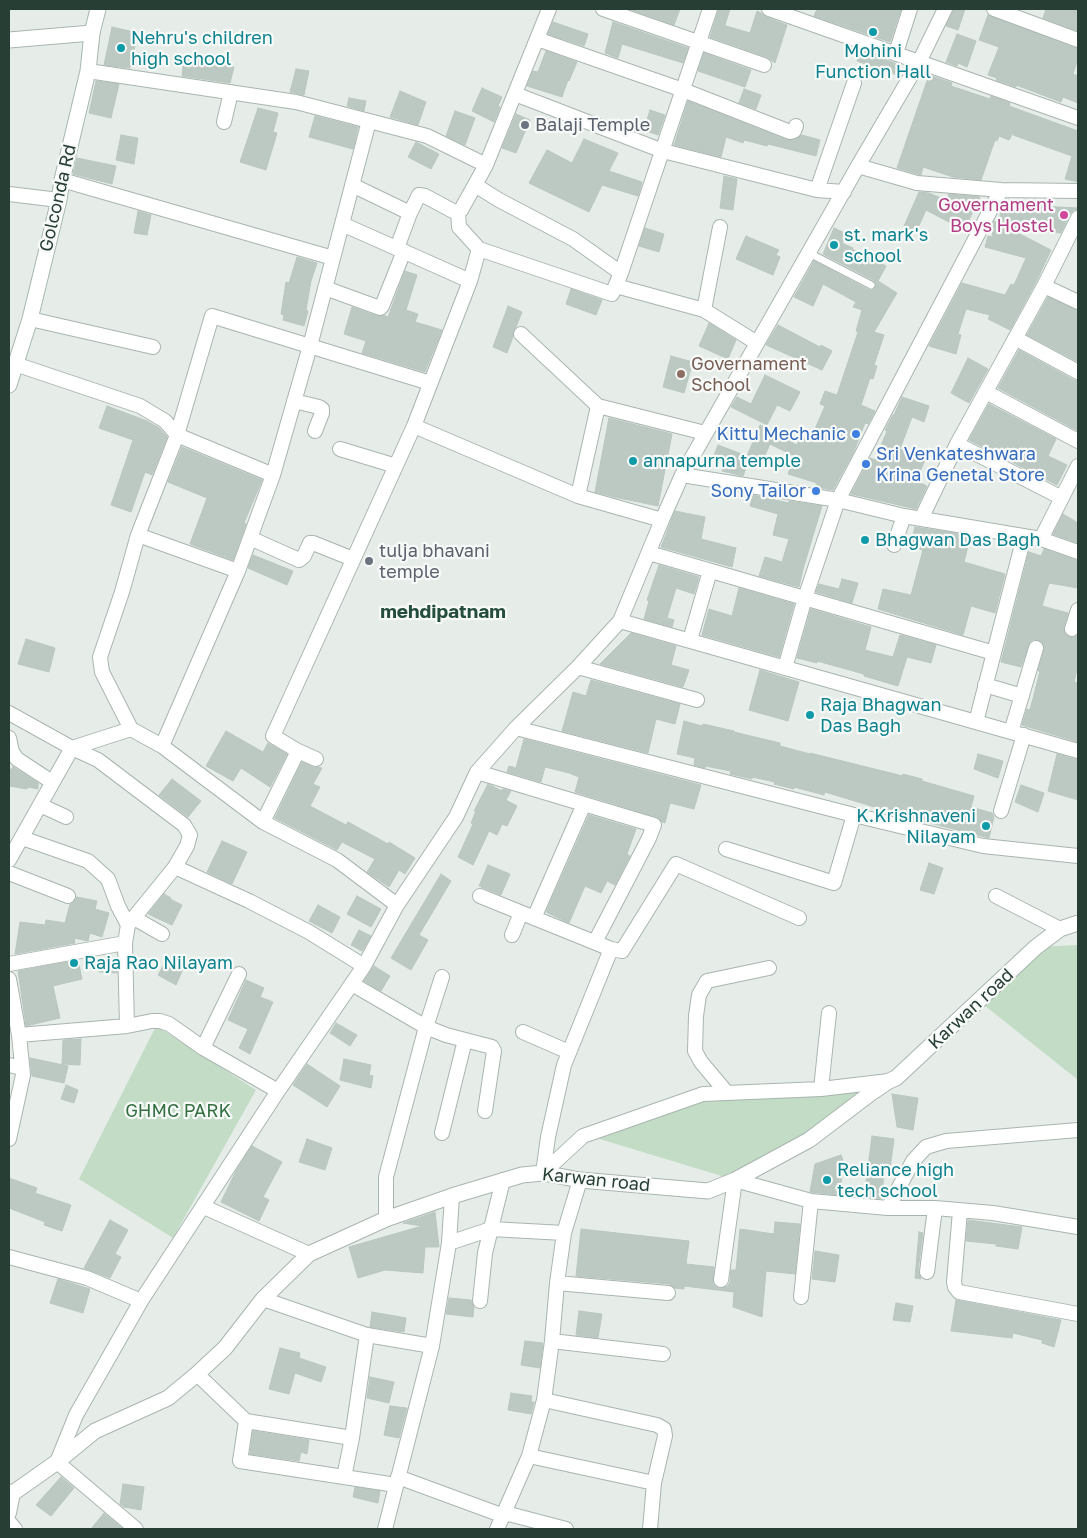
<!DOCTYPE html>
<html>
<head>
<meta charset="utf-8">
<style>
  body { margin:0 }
  #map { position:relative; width:1087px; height:1538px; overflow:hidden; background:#e6ede9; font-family:"Golos Text",sans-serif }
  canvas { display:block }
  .frame { position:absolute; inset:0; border:10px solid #273e34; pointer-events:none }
</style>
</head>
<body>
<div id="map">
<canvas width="1087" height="1538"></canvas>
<div class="frame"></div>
</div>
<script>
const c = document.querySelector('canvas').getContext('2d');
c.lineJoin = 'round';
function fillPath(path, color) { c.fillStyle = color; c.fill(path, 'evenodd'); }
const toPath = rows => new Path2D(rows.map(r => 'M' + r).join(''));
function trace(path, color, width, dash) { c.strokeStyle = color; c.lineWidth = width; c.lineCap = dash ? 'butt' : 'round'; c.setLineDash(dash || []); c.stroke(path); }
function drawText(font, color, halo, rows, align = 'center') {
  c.font = font + ' "Golos Text",sans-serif'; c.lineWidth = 4.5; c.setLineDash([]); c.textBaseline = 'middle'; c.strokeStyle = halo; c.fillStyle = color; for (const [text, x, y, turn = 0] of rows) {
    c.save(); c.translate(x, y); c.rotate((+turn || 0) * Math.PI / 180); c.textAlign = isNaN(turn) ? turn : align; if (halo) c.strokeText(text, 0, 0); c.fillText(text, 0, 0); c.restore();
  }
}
const green = toPath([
  [1078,945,1078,1080,979,1001,1036,947],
  [156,1026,256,1090,173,1238,79,1179],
  [737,1090,871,1093,792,1141,735,1180,593,1137]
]);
const building = toPath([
  [629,9,680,9,674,25,629,9],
  [719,9,730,9,725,25,726,26,750,33,757,11,761,13,766,17,787,25,775,63,767,57,710,37,719,9],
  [817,9,901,9,890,42,814,16,817,9],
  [954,9,965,9,958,30,946,26,954,9],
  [1046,9,1078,9,1078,31,1043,18,1046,9],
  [988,15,1078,49,1078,58,1073,74,1078,76,1078,103,1063,97,1061,102,1016,85,1016,87,996,80,997,78,988,75,999,47,979,40,988,15],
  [553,22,588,34,584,46,548,34,553,22],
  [613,22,688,48,683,63,622,44,618,58,605,53,613,22],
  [112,27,138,33,130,68,104,65,112,27],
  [957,34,976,41,967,67,958,63,957,66,946,62,957,34],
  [546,51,577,62,569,81,568,80,562,97,527,86,533,71,538,72,546,51],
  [861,51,900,65,897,75,857,61,861,51],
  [704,53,751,70,745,87,698,71,704,53],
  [184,56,234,67,230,83,182,76,184,56],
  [296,69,309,71,304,95,290,92,296,69],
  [929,75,952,83,951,86,990,99,991,96,1010,103,1009,106,1078,131,1078,182,1065,179,1072,156,1013,135,1014,131,1009,140,999,136,997,141,995,140,981,180,953,177,923,167,921,175,897,168,929,75],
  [96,81,119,84,111,118,89,113,96,81],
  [482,88,502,97,498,106,500,107,494,122,472,111,482,88],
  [744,89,761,95,756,109,739,103,744,89],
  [400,91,426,102,418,125,390,117,400,91],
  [349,98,366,101,364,111,347,106,349,98],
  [688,101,787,140,796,139,802,135,820,140,816,156,768,144,767,146,744,140,743,143,726,137,721,157,674,145,688,101],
  [258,108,278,113,273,132,277,133,266,170,240,162,258,108],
  [650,110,665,115,658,135,644,130,650,110],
  [455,111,475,118,465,145,446,136,455,111],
  [516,114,530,120,516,153,502,148,516,114],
  [315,116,358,127,353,149,309,137,315,116],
  [121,135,138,138,134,164,116,160,121,135],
  [584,139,618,153,609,171,642,182,638,196,602,185,589,212,529,183,547,150,572,163,584,139],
  [416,142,439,154,431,169,408,157,416,142],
  [77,158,116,166,112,184,73,174,77,158],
  [724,176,737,179,733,210,720,208,724,176],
  [919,192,929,193,946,200,949,194,980,197,964,230,926,210,916,232,904,226,919,192],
  [1004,203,1037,208,1038,206,1078,208,1078,209,1074,210,1070,214,1061,233,1010,229,1051,250,1036,282,1010,330,988,319,990,315,966,309,958,334,961,335,956,354,929,346,962,283,1005,295,1011,284,1014,285,1026,258,985,247,988,236,992,237,994,221,999,224,1001,209,1004,203],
  [138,211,151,215,147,235,134,233,138,211],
  [645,228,664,234,659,252,639,246,645,228],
  [834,228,847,234,842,243,853,248,852,249,886,266,878,281,897,293,874,332,884,335,874,365,877,366,873,379,870,378,861,405,875,411,868,424,865,423,854,451,833,490,815,487,817,483,788,474,794,456,770,444,762,462,750,457,743,476,722,471,725,462,713,458,718,445,747,456,760,425,775,432,775,433,797,445,800,437,810,440,825,406,820,404,825,391,837,395,858,332,856,331,862,310,853,307,856,302,823,284,813,306,794,297,814,261,869,290,873,290,876,285,873,280,823,254,834,228],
  [746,236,779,250,776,255,780,257,773,275,736,259,746,236],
  [297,257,317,263,311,281,306,310,308,311,304,326,283,320,284,315,281,314,286,282,289,283,297,257],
  [405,271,417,275,406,310,418,314,415,322,442,330,425,372,362,353,366,341,344,334,352,307,377,316,384,315,388,317,405,271],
  [571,289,602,300,596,315,566,304,571,289],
  [1048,297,1078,311,1078,362,1027,335,1048,297],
  [508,306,522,312,516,327,513,332,513,337,507,353,493,347,508,306],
  [709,323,736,340,728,359,699,346,709,323],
  [778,325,820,347,821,345,832,351,822,370,766,345,778,325],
  [1019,350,1074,380,1078,381,1078,431,998,388,1019,350],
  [671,356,693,362,684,393,663,387,671,356],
  [968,358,988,369,969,403,951,393,968,358],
  [765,375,800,392,790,411,777,405,767,425,731,407,737,397,751,404,765,375],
  [902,397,929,406,924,422,912,417,900,449,925,460,916,481,927,486,916,509,851,494,870,458,875,460,887,431,885,430,893,415,894,415,902,397],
  [989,404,1056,439,1048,456,1067,465,1057,485,969,440,989,404],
  [107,406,147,421,159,428,167,437,152,475,145,472,131,512,111,505,133,440,99,428,107,406],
  [609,418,672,434,658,506,614,497,595,492,609,418],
  [182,447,262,480,244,523,246,524,233,560,190,544,207,498,168,482,182,447],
  [753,495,789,503,789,501,822,506,803,569,799,587,759,576,765,557,782,562,789,539,773,535,778,514,750,506,753,495],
  [675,511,705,517,701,539,736,548,732,567,661,547,675,511],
  [1063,514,1078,523,1078,543,1053,534,1063,514],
  [915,527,954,533,970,538,964,562,1005,574,995,613,971,606,963,635,878,609,883,589,911,595,923,550,910,546,915,527],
  [1044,549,1078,561,1078,588,1049,583,1042,606,1068,613,1064,626,1064,631,1066,635,1070,637,1074,637,1078,635,1078,665,1074,682,1078,683,1078,742,1022,725,1027,709,1030,710,1040,671,1038,671,1044,650,1044,646,1042,642,1034,639,1030,642,1021,667,1001,662,1029,552,1041,556,1044,549],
  [253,555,293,571,287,585,248,568,253,555],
  [659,565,699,577,694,594,676,588,667,618,674,620,672,627,644,619,649,601,647,600,659,565],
  [842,579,858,583,852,603,816,592,819,584,839,589,842,579],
  [739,588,794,604,779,657,702,635,709,609,732,616,739,588],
  [811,609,871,627,865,650,893,657,900,635,936,645,931,663,907,657,898,686,864,676,864,674,817,661,817,663,797,658,811,609],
  [631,633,676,646,671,665,689,670,683,687,600,664,631,633],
  [26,639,55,648,49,672,18,664,26,639],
  [760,670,799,682,788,721,749,710,760,670],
  [591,680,680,704,675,724,656,719,648,753,562,731,573,692,586,696,591,680],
  [684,721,702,726,703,724,734,731,734,732,780,743,780,746,810,754,810,753,903,776,903,774,922,779,922,781,974,796,971,807,992,813,994,817,989,838,914,819,825,792,824,795,794,787,794,789,774,784,775,782,752,777,752,779,730,774,731,771,705,766,705,768,694,765,695,758,677,754,684,721],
  [226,731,263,752,268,743,287,754,270,787,241,768,233,781,206,766,226,731],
  [524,739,701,785,694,809,670,803,665,823,662,822,657,817,575,792,579,777,569,773,545,767,541,782,507,772,509,766,516,768,524,739],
  [978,754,1003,761,998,778,974,769,978,754],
  [1057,754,1078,760,1078,800,1048,791,1057,754],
  [302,762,313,767,322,768,313,784,320,787,310,806,346,825,348,822,388,844,389,842,415,858,405,874,399,870,389,887,367,872,375,859,342,842,337,850,275,818,302,762],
  [13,767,38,783,38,789,28,787,27,789,9,786,10,769,12,769,13,767],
  [172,779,201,801,188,817,159,795,172,779],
  [488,784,502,791,502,789,511,791,506,800,517,806,507,826,502,824,497,835,489,831,473,865,458,857,473,824,471,823,476,811,474,811,488,784],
  [1021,785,1044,793,1038,812,1015,802,1021,785],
  [589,815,636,829,627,854,630,856,615,885,607,881,601,893,585,886,569,923,546,912,589,815],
  [222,841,247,852,232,884,207,872,222,841],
  [929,863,943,868,934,894,920,890,929,863],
  [488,865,510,874,501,895,479,886,488,865],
  [441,874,451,881,419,935,428,940,411,970,391,958,441,874],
  [164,894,171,898,170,899,182,905,172,925,148,914,164,894],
  [357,896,381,909,371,927,347,914,357,896],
  [77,897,97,901,95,909,109,913,102,937,90,933,88,941,74,938,75,943,15,954,20,922,45,925,46,920,65,923,70,904,74,902,77,897],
  [318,905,340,917,332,933,309,921,318,905],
  [359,930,371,936,362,951,351,945,359,930],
  [78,960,82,979,53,986,60,1018,26,1026,18,971,78,960],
  [100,961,117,962,117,973,99,972,100,961],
  [164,964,172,964,183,969,176,985,158,975,164,964],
  [374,966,390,976,381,991,364,981,374,966],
  [246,980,264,988,260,997,273,1002,250,1054,239,1048,248,1029,228,1020,246,980],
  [336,1023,357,1035,350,1046,330,1033,336,1023],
  [81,1039,80,1065,62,1064,63,1040,81,1039],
  [30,1058,68,1066,64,1083,32,1076,30,1058],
  [344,1059,371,1065,369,1075,373,1076,371,1088,340,1080,344,1059],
  [307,1064,340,1086,327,1107,293,1085,307,1064],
  [66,1085,78,1090,74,1103,61,1099,66,1085],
  [892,1094,918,1098,913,1130,897,1127,892,1094],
  [872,1136,894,1139,890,1169,885,1168,881,1199,864,1197,872,1136],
  [307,1139,332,1148,325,1170,299,1162,307,1139],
  [252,1146,282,1162,263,1197,269,1200,259,1221,221,1202,236,1171,252,1146],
  [841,1155,844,1164,839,1195,810,1192,815,1164,841,1155],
  [9,1178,37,1188,35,1193,71,1205,62,1231,44,1225,45,1222,9,1208,9,1178],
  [435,1212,439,1247,425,1247,423,1273,385,1270,358,1278,349,1247,422,1226,403,1223,435,1212],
  [110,1220,128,1230,115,1254,121,1257,110,1278,84,1268,110,1220],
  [968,1220,1022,1227,1018,1249,996,1246,996,1244,966,1241,968,1220],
  [775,1222,800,1224,795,1274,766,1271,762,1317,733,1307,734,1292,684,1286,684,1289,675,1288,669,1284,576,1276,581,1229,689,1241,686,1264,714,1267,713,1284,719,1289,724,1288,728,1286,730,1282,731,1270,736,1270,740,1229,774,1234,775,1222],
  [919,1232,923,1233,918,1271,921,1279,915,1278,919,1232],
  [815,1251,839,1255,835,1282,812,1279,815,1251],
  [58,1279,90,1289,83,1313,50,1303,58,1279],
  [449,1298,471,1300,474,1307,473,1317,446,1314,449,1298],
  [956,1300,1061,1320,1054,1347,1042,1343,1042,1340,1013,1333,1012,1338,951,1331,956,1300],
  [896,1303,913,1306,910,1322,893,1320,896,1303],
  [579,1311,602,1314,598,1338,576,1335,579,1311],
  [372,1312,406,1318,404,1332,370,1327,372,1312],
  [525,1341,543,1343,540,1368,521,1365,525,1341],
  [280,1348,300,1353,299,1358,326,1367,321,1382,295,1373,289,1394,269,1389,280,1348],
  [370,1377,394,1382,389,1403,367,1398,370,1377],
  [511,1393,532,1396,531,1402,534,1402,531,1414,508,1410,511,1393],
  [390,1406,407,1408,399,1438,384,1435,390,1406],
  [253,1431,309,1440,307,1454,301,1452,299,1461,250,1454,253,1431],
  [61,1477,74,1488,51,1516,36,1505,61,1477],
  [123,1484,144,1487,141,1510,124,1507,120,1504,123,1484],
  [355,1487,380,1491,378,1503,353,1497,355,1487],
  [104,1513,105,1514,123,1529,91,1529,104,1513]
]);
const service = toPath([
  [809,253,871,285]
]);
const minor = toPath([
  [603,9,764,65],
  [769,9,1078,118],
  [994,9,1078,40],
  [537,39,683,90,790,132,794,131,796,126],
  [896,53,910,9],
  [88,71,296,102,427,136,486,165],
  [515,94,663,151,817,190,844,192],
  [224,122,231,92],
  [858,166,917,183,1001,190,1078,191],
  [62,180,333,258],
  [352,185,410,213],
  [475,185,499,200,573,239,621,273,612,294,479,249],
  [817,190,854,83],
  [9,194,59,200],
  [342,224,470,281],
  [397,248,410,213,419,195,425,196,453,211,458,212,461,210,486,165,549,9],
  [621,273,710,9],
  [616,286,704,310,757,343],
  [1044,286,1078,302],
  [325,288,380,308,382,306,404,251],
  [704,310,720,227],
  [30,319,153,347],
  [521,334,598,406,705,433],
  [1015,338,1078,372],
  [15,364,140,406,165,421,177,435,138,535,122,592,100,657,102,672,131,729,162,746,263,822,337,860,397,905],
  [986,392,1078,441],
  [294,401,319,407,322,409,322,413,315,431],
  [414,426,578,496,662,520],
  [957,444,1062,498],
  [340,449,396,466],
  [273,475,177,435,212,316,430,383],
  [682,475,838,500,904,516,1041,539,1078,552],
  [578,496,598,406],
  [921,519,957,444,1044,286,1078,218],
  [138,535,238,571],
  [250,538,299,560,304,556,310,543,313,543,353,559],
  [1041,539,1078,466],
  [894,545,904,516],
  [649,553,994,653],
  [620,621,1078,751],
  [1072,629,1078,610],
  [690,640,710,571],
  [578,667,697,700],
  [785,668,805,598,838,500,1001,190],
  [985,685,1022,696],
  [9,713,72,748,98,760,184,825,190,835,187,846,175,867,128,925,125,943,9,964],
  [976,722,1024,537],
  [516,728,854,815,983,846,1078,856],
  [1011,732,1036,648],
  [9,738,12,752,17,759,52,782],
  [162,746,238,571,273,475,310,346,369,121],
  [316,759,298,751,273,736,414,426,470,281,479,249,459,227,458,212],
  [477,772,654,825,649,838,595,942],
  [40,805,66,817],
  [1001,811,1024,735],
  [263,822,298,751],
  [22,838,88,861,108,879,118,906,128,925],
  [726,849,834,883,854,815],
  [9,860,72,748,131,729],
  [175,867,249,901,309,932,364,966],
  [9,873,68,896],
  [480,896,611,949,564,1065,548,1137,543,1173],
  [996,896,1060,929],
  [134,918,162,934],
  [534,918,584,804],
  [512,935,521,913],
  [611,949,622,951,676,864,799,918],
  [9,979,19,1035,23,1075,9,1139],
  [352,984,426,1027,446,1035,492,1047,494,1051,485,1111],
  [127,1026,152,1021,160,1021,169,1024,203,1048,278,1091],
  [523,1032,569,1052],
  [19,1035,127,1026,125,943],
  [203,1048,239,974],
  [9,1065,22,1068],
  [821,1089,829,1013],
  [727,1093,701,1062,695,1051,696,1016,699,995,707,981,769,968],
  [442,1133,465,1040],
  [543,1173,583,1136,703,1094,821,1089,889,1081],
  [204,1207,309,1254],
  [888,1208,913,1161,926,1147,946,1141,1078,1130],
  [960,1211,954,1282,955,1287,959,1292,1078,1314],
  [386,1219,386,1177,426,1027,442,977],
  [449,1243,491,1229,564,1233],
  [9,1257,87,1278,141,1301],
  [927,1272,935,1208],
  [721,1280,735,1180,811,1201,888,1208,935,1208,993,1213,1078,1227],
  [557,1283,668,1293],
  [801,1297,811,1201],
  [263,1299,367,1335,432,1346],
  [480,1301,485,1253,503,1180],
  [367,1335,352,1438,344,1477,396,1485],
  [552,1341,663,1354],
  [197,1374,246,1421,240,1461,344,1477],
  [544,1400,657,1425,664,1429,665,1436,654,1483,650,1529],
  [246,1421,352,1438],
  [529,1456,654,1483],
  [398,1477,504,1516],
  [9,1513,13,1493],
  [505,1513,566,1529],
  [9,1522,15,1529],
  [136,1529,57,1462,76,1415,141,1301,278,1091,364,966,397,905,456,817,477,772,516,728,578,667,620,621,662,520,682,475,858,166,919,62,945,9],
  [385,1529,432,1346,449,1243,452,1196],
  [497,1529,529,1456,544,1400,552,1341,557,1283,564,1233,580,1180]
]);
const tertiary = toPath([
  [9,40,92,33],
  [9,1492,13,1493,57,1462,95,1431,168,1398,197,1374,225,1348,263,1299,309,1254,386,1219,452,1196,522,1175,543,1173,580,1180,708,1191,735,1180,809,1140,871,1093,889,1081,896,1078,1036,947,1060,929,1078,923]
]);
const secondary = toPath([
  [9,385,30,319,59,200,62,180,88,71,92,33,98,9]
]);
const markers = [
  [873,32,5,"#0f9aa8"],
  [121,48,5,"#0f9aa8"],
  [525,125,5,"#6b7280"],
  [1064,215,5,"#d1479c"],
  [834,245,5,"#0f9aa8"],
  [681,374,5,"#8d6e63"],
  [856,434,5,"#3f7fe0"],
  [633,461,5,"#0f9aa8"],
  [866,464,5,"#3f7fe0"],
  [816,491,5,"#3f7fe0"],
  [865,540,5,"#0f9aa8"],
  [369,561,5,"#6b7280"],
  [810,715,5,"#0f9aa8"],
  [986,826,5,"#0f9aa8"],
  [74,963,5,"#0f9aa8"],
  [827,1180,5,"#0f9aa8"]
];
const cultureNames = [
  ["Nehru's children",131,38],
  ["high school",131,59],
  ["Mohini",873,51,"center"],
  ["Function Hall",873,72,"center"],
  ["st. mark's",844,235],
  ["school",844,256],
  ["annapurna temple",643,461],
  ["Bhagwan Das Bagh",875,540],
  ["Raja Bhagwan",820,705],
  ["Das Bagh",820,726],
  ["K.Krishnaveni",976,816,"right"],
  ["Nilayam",976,837,"right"],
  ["Raja Rao Nilayam",84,963],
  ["Reliance high",837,1170],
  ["tech school",837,1191]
];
const worshipNames = [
  ["Balaji Temple",535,125],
  ["tulja bhavani",379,551],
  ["temple",379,572]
];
const streetNames = [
  ["Golconda Rd",58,198,-77],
  ["Karwan road",971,1009,-43],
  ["Karwan road",596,1180,6]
];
const hotelNames = [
  ["Governament",1054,205],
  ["Boys Hostel",1054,226]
];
const educationNames = [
  ["Governament",691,364],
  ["School",691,385]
];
const shopNames = [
  ["Kittu Mechanic",846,434],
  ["Sri Venkateshwara",876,454,"left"],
  ["Krina Genetal Store",876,475,"left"],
  ["Sony Tailor",806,491]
];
const parkNames = [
  ["GHMC PARK",178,1111]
];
const neighbourhoodNames = [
  ["mehdipatnam",443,612]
];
fillPath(green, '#c2dcc5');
fillPath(building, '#bcc8c2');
trace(building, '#b9c7bf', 1);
trace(service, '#a9b5af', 9);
trace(minor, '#a9b5af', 16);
trace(tertiary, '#a9b5af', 17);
trace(secondary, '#a6b8af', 17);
trace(service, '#fff', 7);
trace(minor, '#fff', 14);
trace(tertiary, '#fff', 15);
trace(secondary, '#fff', 15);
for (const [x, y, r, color] of markers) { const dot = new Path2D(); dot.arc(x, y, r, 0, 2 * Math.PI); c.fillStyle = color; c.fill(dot); trace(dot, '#f7faf8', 2); }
drawText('18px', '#0d838f', '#f7faf8', cultureNames, 'left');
drawText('18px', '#5b616d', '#f7faf8', worshipNames, 'left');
drawText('18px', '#273e34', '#f7faf8', streetNames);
drawText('18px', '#b23c85', '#f7faf8', hotelNames, 'right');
drawText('18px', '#785e54', '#f7faf8', educationNames, 'left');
drawText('18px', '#366cbe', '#f7faf8', shopNames, 'right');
drawText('18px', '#357043', '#f7faf8', parkNames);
drawText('bold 19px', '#254e3e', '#f7faf8', neighbourhoodNames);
</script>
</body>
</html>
